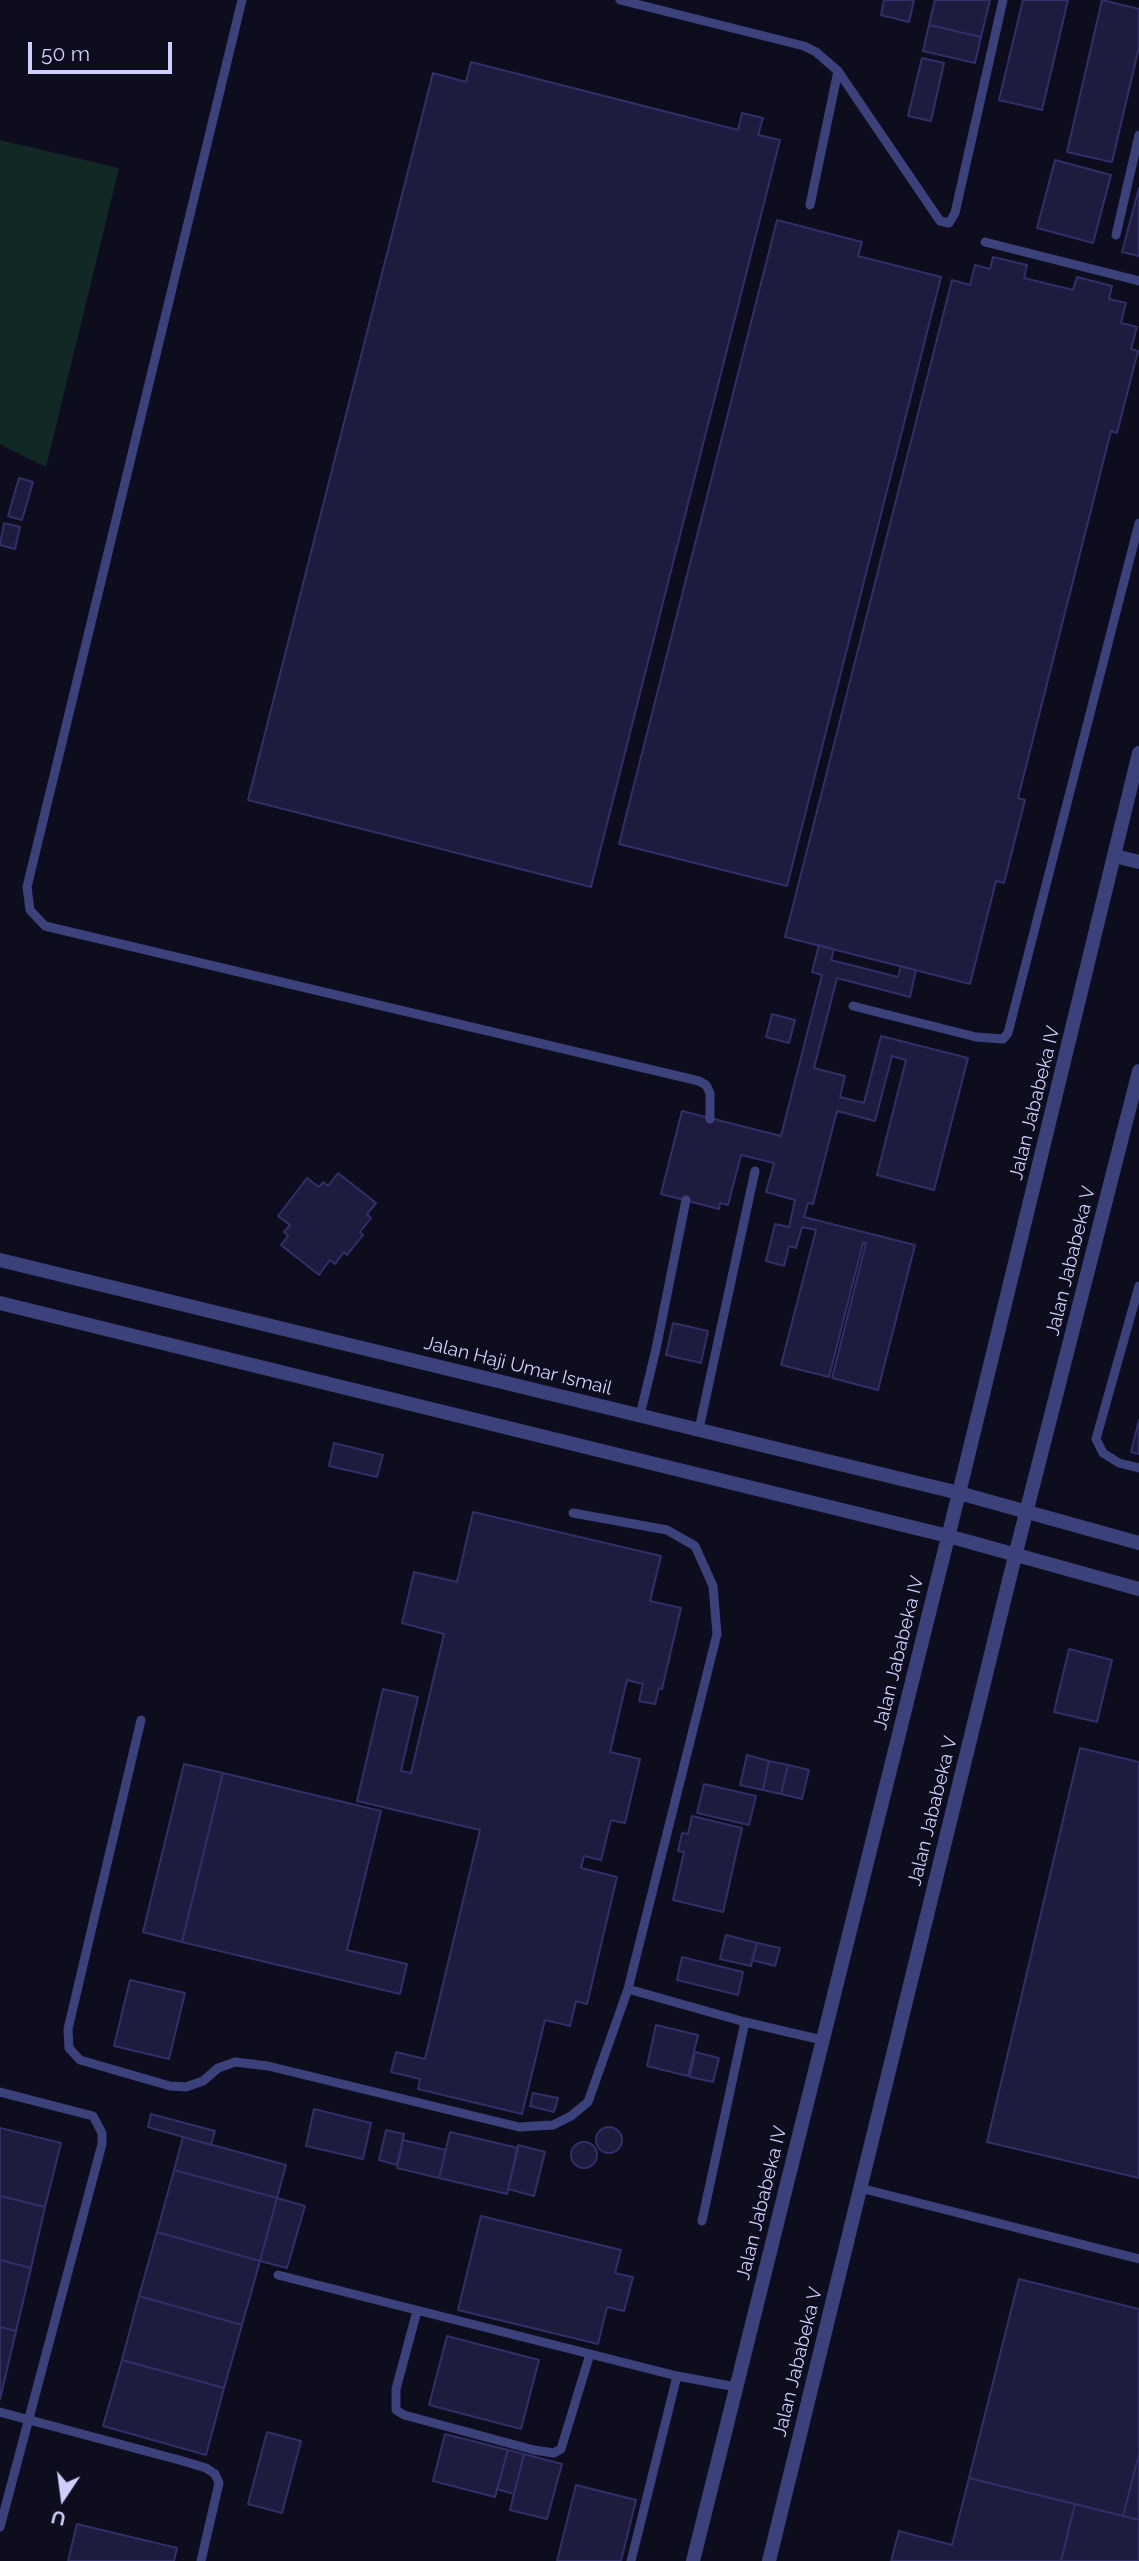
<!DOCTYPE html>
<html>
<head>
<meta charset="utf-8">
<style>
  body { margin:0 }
  #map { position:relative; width:1139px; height:2561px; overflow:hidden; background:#0e0d1e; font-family:Raleway,sans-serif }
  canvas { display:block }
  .north { position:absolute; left:28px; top:2463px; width:70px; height:70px; -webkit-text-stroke:5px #0e0d1e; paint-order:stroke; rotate:193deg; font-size:19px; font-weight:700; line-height:28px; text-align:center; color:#cecffc }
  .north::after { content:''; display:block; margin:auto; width:24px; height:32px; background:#cecffc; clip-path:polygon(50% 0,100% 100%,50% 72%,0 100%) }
  .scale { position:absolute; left:28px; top:42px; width:144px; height:32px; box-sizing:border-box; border:4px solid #cecffc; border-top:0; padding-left:9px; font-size:21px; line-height:24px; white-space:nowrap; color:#cecffc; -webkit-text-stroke:5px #0e0d1e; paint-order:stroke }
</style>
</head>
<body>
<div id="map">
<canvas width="1139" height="2561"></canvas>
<div class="north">U</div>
<div class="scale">50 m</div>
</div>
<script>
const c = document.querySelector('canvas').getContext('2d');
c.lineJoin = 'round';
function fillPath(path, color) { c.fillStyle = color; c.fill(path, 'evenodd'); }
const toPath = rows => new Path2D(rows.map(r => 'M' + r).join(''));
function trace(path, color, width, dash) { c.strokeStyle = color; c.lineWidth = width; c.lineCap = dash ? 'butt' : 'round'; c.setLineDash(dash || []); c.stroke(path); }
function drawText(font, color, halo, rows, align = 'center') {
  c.font = font + ' Raleway,sans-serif'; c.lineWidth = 5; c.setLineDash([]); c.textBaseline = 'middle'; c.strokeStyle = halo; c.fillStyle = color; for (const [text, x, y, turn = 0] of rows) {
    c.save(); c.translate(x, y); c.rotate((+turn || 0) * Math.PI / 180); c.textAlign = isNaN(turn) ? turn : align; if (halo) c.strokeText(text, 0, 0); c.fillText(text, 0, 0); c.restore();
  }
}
const green = toPath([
  [0,140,119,168,46,467,0,444]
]);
const building = toPath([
  [884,0,914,0,909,22,881,15,884,0],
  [935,0,990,0,981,37,929,25,935,0],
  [1023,0,1068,0,1042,110,999,100,1023,0],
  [1102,0,1139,9,1139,47,1112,162,1067,152,1102,0],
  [929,25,981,37,975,63,923,51,929,25],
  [922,58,944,63,931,121,908,116,922,58],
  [471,62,738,130,742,113,763,118,758,135,780,140,591,887,248,800,433,73,466,82,471,62],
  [1055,160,1111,175,1093,243,1037,228,1055,160],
  [1139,188,1139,256,1122,252,1139,188],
  [777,220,862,242,858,256,941,277,787,886,619,844,777,220],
  [993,257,1027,265,1024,278,1073,290,1077,277,1112,286,1109,299,1126,303,1121,323,1137,327,1131,349,1138,351,1117,433,1111,431,1018,798,1025,800,1004,883,996,881,970,984,785,937,952,280,970,285,975,265,990,269,993,257],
  [19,478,33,482,22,520,8,516,19,478],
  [4,523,20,527,15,549,0,545,4,523],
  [819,945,834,949,831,960,898,977,901,966,916,970,910,997,837,978,814,1068,845,1076,840,1097,864,1103,881,1036,968,1058,934,1190,877,1175,906,1060,892,1056,875,1121,837,1111,813,1204,808,1203,804,1217,915,1245,878,1390,832,1378,866,1243,863,1243,829,1377,781,1365,816,1230,802,1227,796,1248,789,1246,784,1266,766,1261,775,1224,789,1227,795,1200,766,1192,774,1163,741,1155,728,1205,720,1203,719,1209,661,1194,682,1111,781,1136,822,975,812,972,819,945],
  [772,1014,795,1020,789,1043,766,1037,772,1014],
  [338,1173,376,1203,367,1214,371,1218,360,1232,363,1235,347,1255,344,1252,335,1264,330,1260,319,1275,281,1245,288,1236,284,1232,290,1225,278,1216,307,1178,319,1187,323,1182,328,1186,338,1173],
  [673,1323,708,1331,701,1363,666,1355,673,1323],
  [1139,1420,1139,1454,1131,1452,1139,1420],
  [334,1443,383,1455,377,1477,329,1466,334,1443],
  [473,1512,661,1556,650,1601,681,1608,662,1689,659,1688,655,1704,639,1701,643,1684,627,1680,610,1752,640,1759,625,1823,611,1820,601,1860,584,1856,581,1868,617,1877,587,2004,576,2001,570,2026,545,2020,522,2114,418,2089,420,2079,391,2072,396,2052,425,2059,480,1830,357,1801,383,1689,418,1697,401,1771,411,1773,444,1634,402,1623,414,1572,457,1582,473,1512],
  [1069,1649,1112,1660,1097,1722,1054,1712,1069,1649],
  [1080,1748,1139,1762,1139,2178,987,2142,1080,1748],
  [747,1755,769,1761,763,1790,740,1785,747,1755],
  [769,1761,788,1765,781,1794,763,1790,769,1761],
  [184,1764,223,1773,182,1942,143,1932,184,1764],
  [788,1765,809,1770,802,1799,781,1794,788,1765],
  [223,1773,381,1811,347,1950,407,1964,400,1994,182,1942,223,1773],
  [704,1784,756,1796,749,1825,697,1813,704,1784],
  [692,1816,742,1828,723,1912,673,1900,684,1852,678,1851,682,1833,688,1834,692,1816],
  [726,1935,757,1943,751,1966,720,1959,726,1935],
  [757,1943,780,1948,775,1966,752,1960,757,1943],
  [682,1957,743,1972,738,1995,677,1980,682,1957],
  [130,1980,185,1993,169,2059,114,2046,130,1980],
  [656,2025,698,2035,688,2076,647,2066,656,2025],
  [695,2052,719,2058,713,2082,690,2077,695,2052],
  [533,2093,558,2098,554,2112,530,2106,533,2093],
  [314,2109,371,2123,363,2159,306,2146,314,2109],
  [151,2114,215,2131,211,2145,148,2127,151,2114],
  '596 2140a13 13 0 1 1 26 0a13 13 0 1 1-26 0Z',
  [0,2128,61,2143,45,2207,0,2196,0,2128],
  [386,2130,404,2134,397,2165,379,2160,386,2130],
  [450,2132,518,2148,507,2194,439,2178,450,2132],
  [183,2137,286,2165,277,2198,174,2170,183,2137],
  [403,2140,446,2150,439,2178,397,2168,403,2140],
  '571 2155a13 13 0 1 1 26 0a13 13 0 1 1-26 0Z',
  [518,2145,545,2152,534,2196,508,2189,518,2145],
  [174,2170,277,2198,260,2261,157,2232,174,2170],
  [0,2196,45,2207,31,2268,0,2260,0,2196],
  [277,2198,305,2206,287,2268,260,2261,277,2198],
  [481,2216,621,2250,615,2273,633,2277,624,2311,607,2307,598,2344,458,2310,481,2216],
  [157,2232,260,2261,242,2325,139,2296,157,2232],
  [0,2260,31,2268,16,2331,0,2327,0,2260],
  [1019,2279,1139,2309,1139,2454,1123,2516,969,2478,1019,2279],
  [139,2296,242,2325,224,2388,122,2360,139,2296],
  [0,2327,16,2331,0,2399,0,2327],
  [447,2336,539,2360,521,2429,429,2405,447,2336],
  [122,2360,224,2388,206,2455,103,2426,122,2360],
  [267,2432,301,2441,282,2513,248,2504,267,2432],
  [445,2434,508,2450,495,2497,433,2481,445,2434],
  [508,2450,524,2454,514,2494,497,2489,508,2450],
  [524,2454,562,2464,547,2519,510,2510,524,2454],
  [1139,2454,1139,2520,1123,2516,1139,2454],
  [969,2478,1075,2504,1061,2561,891,2561,899,2531,952,2545,969,2478],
  [576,2485,636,2500,621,2561,557,2561,576,2485],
  [1075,2504,1139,2520,1139,2561,1061,2561,1075,2504],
  [77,2524,177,2548,174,2561,68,2561,77,2524]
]);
const service = toPath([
  [242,0,27,887,30,910,45,926,699,1081,706,1085,710,1093,710,1119],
  [620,0,804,46,816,52,838,71,940,221,949,223,955,213,1003,0],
  [810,205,838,71],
  [1116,235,1139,135],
  [985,242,1139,281],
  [853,1006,976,1037,1003,1039,1008,1033,1139,523],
  [1139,1286,1096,1439,1103,1453,1119,1463,1139,1468],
  [640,1415,656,1349,686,1200],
  [699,1429,755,1171],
  [573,1513,667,1530,695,1546,713,1586,717,1634,628,1989,745,2022,822,2040],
  [141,1720,68,2029,69,2048,80,2060,170,2086,186,2087,203,2081,218,2068,235,2062,268,2066,519,2127,553,2125,571,2116,588,2102,628,1989],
  [0,2092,93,2116,102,2133,102,2144,0,2527],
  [860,2188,1139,2259],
  [702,2221,745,2022],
  [278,2275,677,2376,736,2387],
  [417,2311,396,2389,396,2410,404,2415,534,2450,554,2453,561,2449,590,2354],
  [0,2412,183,2461,206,2468,215,2474,219,2483,201,2561],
  [631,2561,677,2376]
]);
const minor = toPath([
  [1115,856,1139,862]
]);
const tertiary = toPath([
  [0,1260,959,1493,1139,1543],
  [0,1303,948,1536,1139,1589],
  [693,2561,959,1493,1139,753],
  [769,2561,1015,1556,1139,1071]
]);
const streetNames = [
  ["Jalan Jababeka IV",1035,1103,-76],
  ["Jalan Jababeka V",1071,1261,-76],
  ["Jalan Haji Umar Ismail",518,1366,14],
  ["Jalan Jababeka IV",899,1653,-76],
  ["Jalan Jababeka V",933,1811,-76],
  ["Jalan Jababeka IV",762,2203,-76],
  ["Jalan Jababeka V",798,2362,-76]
];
fillPath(green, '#112824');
fillPath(building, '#1d1b3e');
trace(building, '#322e68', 2);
trace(service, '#3b417a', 9);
trace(minor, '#3b417a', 14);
trace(tertiary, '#3b417a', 14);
drawText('19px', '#cecffc', '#0e0d1e', streetNames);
</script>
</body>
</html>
